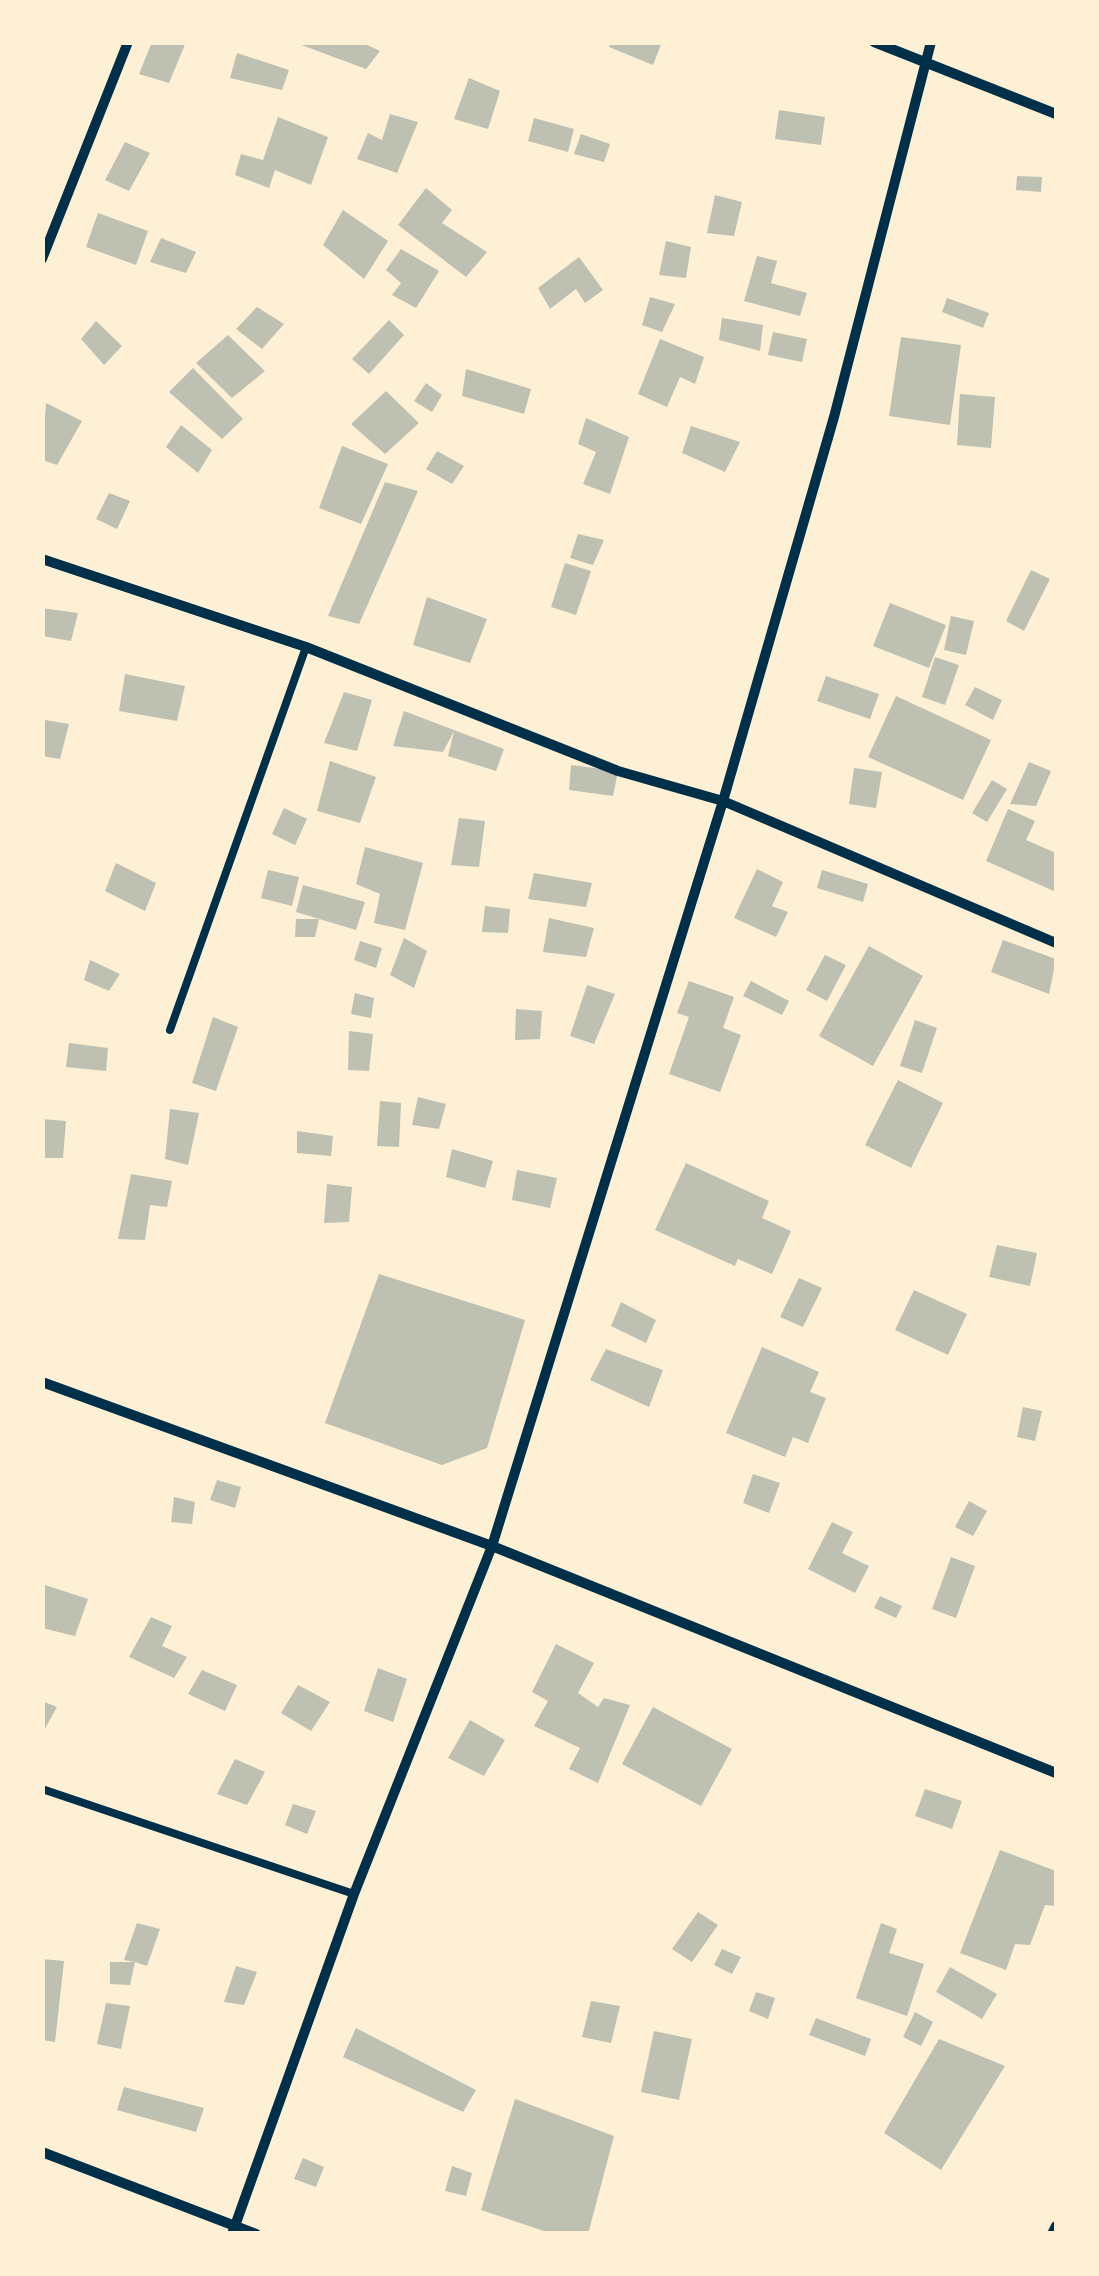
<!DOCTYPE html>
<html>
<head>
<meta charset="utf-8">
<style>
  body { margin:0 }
  #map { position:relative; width:1099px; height:2276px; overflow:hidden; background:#fdf0d5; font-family:"Exo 2",sans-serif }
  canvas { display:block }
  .frame { position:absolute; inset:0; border:45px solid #fdf0d5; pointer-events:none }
</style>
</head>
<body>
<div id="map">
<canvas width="1099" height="2276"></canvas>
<div class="frame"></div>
</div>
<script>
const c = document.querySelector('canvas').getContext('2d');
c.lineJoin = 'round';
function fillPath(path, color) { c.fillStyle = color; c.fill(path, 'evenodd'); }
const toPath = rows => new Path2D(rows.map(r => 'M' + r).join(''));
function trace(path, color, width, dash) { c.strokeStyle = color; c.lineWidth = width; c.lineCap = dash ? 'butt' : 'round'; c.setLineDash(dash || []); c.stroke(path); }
const building = toPath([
  [152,42,186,42,169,83,139,74],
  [361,42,380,51,366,69,296,43],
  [611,42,662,42,653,65,609,47],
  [237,53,289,70,282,90,230,78],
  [469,78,500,91,488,129,454,119],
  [779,110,825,117,821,145,775,139],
  [390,114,418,122,397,173,357,159,368,133,382,140],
  [278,117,328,137,311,185,275,170,269,188,235,175,241,154,263,160],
  [534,118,574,129,568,152,528,141],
  [581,134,610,144,604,162,574,154],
  [125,142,150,153,129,191,105,180],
  [1017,176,1042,177,1041,192,1016,190],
  [426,188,452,210,442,223,487,252,466,277,398,225],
  [715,195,742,202,734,236,707,233],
  [343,210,388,241,364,279,323,245],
  [98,213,148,231,136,265,86,247],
  [161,238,196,252,186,273,150,262],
  [666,241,691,247,686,278,659,275],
  [401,249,439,271,416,308,392,295,401,283,386,270],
  [757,256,777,261,771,283,807,293,800,316,744,301],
  [579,257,603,290,585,303,576,289,550,309,538,288],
  [650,297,675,304,662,332,642,325],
  [947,298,989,313,983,328,942,312],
  [257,307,284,324,262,349,236,329],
  [722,318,763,325,760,351,719,340],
  [389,320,404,335,369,374,352,359],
  [96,321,122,346,104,365,81,339],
  [773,332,807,339,802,362,768,355],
  [228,335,265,371,232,398,196,363],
  [901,337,961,345,950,425,889,416],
  [660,339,704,357,695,384,680,377,667,407,638,394],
  [193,368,243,419,222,439,169,392],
  [466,369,531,389,524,414,462,396],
  [426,383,442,395,432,412,414,401],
  [386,391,419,423,385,454,351,424],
  [960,394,995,397,991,448,957,445],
  [46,403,82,421,57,465,42,460],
  [586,418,629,437,610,494,583,484,596,452,578,444],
  [181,425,212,450,198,473,166,447],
  [691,426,740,442,725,472,682,453],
  [342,446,388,464,361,524,319,508],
  [437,451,464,466,452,484,426,469],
  [385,482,418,491,359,624,328,616],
  [109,493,130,501,117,529,96,519],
  [578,534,604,540,593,565,570,558],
  [565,563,591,571,576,615,551,607],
  [1031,570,1050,579,1024,631,1006,621],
  [427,597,487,619,470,663,413,645],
  [890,603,946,625,929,668,873,646],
  [42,608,78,613,71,641,42,636],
  [951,616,974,621,966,655,944,650],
  [935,657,959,665,945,705,922,697],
  [125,674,185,686,177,721,119,711],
  [826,676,879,694,870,719,817,701],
  [975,687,1002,700,993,720,965,705],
  [344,692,372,700,357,751,324,743],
  [896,696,991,740,963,800,868,757],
  [404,711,504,749,496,771,448,756,454,731,443,752,393,746],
  [45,720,69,724,60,759,42,756],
  [330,761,376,777,360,823,317,811],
  [1029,762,1051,771,1036,806,1010,804],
  [571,765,618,771,613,796,569,790],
  [854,768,882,772,876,808,849,804],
  [992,780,1007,789,987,822,972,813],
  [284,808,307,819,295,845,272,834],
  [1008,809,1035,821,1026,840,1056,853,1056,892,986,861],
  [459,818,485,821,479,867,451,865],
  [365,847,423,863,405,930,374,923,380,894,356,884],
  [116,863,156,883,145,911,105,891],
  [757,869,783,882,772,906,788,912,776,937,734,918],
  [268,870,299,877,292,906,261,898],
  [822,870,868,884,863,902,817,888],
  [534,873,592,883,586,907,528,899],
  [303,885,365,902,356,930,296,912],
  [485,906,510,909,508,933,482,932],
  [549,918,594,928,586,957,543,952],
  [296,919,319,919,315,937,295,937],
  [404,938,427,951,414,988,390,975],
  [1003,940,1056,959,1049,994,991,972],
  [360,941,382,948,376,968,354,960],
  [869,946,923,976,873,1066,819,1036],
  [825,955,846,965,827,1001,806,990],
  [90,960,120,974,109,991,84,980],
  [689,981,734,997,723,1028,741,1035,720,1092,669,1074,689,1017,677,1013],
  [751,981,789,1001,782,1015,743,996],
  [587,985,615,994,594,1044,570,1036],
  [355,993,374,998,371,1018,351,1014],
  [516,1009,542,1011,540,1039,515,1040],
  [213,1017,238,1027,216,1091,192,1083],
  [915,1020,937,1028,922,1073,900,1066],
  [349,1031,373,1034,369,1071,348,1070],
  [69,1043,108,1048,106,1071,66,1067],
  [898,1080,943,1103,911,1168,865,1145],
  [418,1097,446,1104,439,1129,412,1125],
  [380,1101,401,1103,399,1147,377,1146],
  [170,1109,199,1113,188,1165,165,1159],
  [42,1119,66,1121,63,1158,42,1158],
  [297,1131,333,1136,331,1156,297,1153],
  [452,1149,493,1161,485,1188,446,1177],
  [686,1163,769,1201,762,1218,791,1231,772,1274,738,1259,735,1266,655,1230],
  [517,1170,557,1178,550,1208,512,1200],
  [131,1174,172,1181,167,1207,150,1205,145,1240,118,1239],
  [327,1184,352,1187,349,1222,324,1223],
  [997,1245,1037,1253,1030,1286,989,1277],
  [379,1274,525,1320,487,1448,442,1465,325,1423],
  [799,1278,822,1288,803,1327,780,1317],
  [914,1290,967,1314,948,1355,895,1330],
  [621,1302,656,1320,646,1343,611,1326],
  [762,1347,819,1372,810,1392,826,1398,808,1443,793,1437,785,1457,726,1433],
  [606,1349,663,1370,649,1407,590,1380],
  [1023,1407,1042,1411,1035,1441,1017,1437],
  [753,1474,780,1483,769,1513,743,1503],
  [217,1480,241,1487,235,1508,210,1500],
  [174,1497,195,1502,192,1524,171,1522],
  [969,1501,987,1511,973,1536,955,1527],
  [832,1522,853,1532,842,1553,869,1566,855,1593,808,1569],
  [951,1557,975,1566,956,1618,932,1609],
  [42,1584,88,1599,75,1636,42,1628],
  [880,1596,902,1606,896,1618,874,1608],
  [151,1617,172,1626,162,1646,187,1657,174,1678,129,1657],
  [556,1644,594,1663,578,1693,598,1707,604,1698,630,1705,598,1783,569,1769,580,1748,534,1726,548,1701,532,1692],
  [378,1668,407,1679,393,1722,364,1711],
  [202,1670,237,1685,225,1711,188,1694],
  [298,1685,330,1702,311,1731,281,1713],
  [42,1701,57,1707,42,1734],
  [653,1707,732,1749,701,1806,622,1764],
  [470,1720,505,1740,484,1776,448,1758],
  [235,1759,265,1772,247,1805,217,1794],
  [925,1789,962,1801,952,1829,915,1816],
  [293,1804,316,1811,307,1834,285,1825],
  [1000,1850,1056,1871,1056,1906,1045,1905,1030,1945,1015,1944,1006,1970,960,1953],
  [698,1912,718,1925,692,1962,672,1949],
  [137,1923,160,1929,147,1966,135,1962,130,1985,110,1984,110,1962,135,1962,124,1960],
  [881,1923,897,1929,889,1953,924,1964,907,2016,856,1998],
  [722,1949,741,1957,732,1974,714,1965],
  [42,1959,64,1961,55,2042,42,2040],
  [236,1966,257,1972,244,2005,224,2002],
  [950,1967,997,1994,982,2019,936,1992],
  [756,1992,775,1998,768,2019,749,2011],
  [591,2001,620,2006,611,2043,582,2037],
  [106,2003,130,2006,121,2049,97,2044],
  [915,2012,933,2022,921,2046,903,2037],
  [816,2018,871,2039,865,2056,809,2035],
  [356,2028,476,2090,463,2112,343,2057],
  [654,2031,692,2039,679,2100,641,2092],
  [939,2039,1005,2066,941,2170,884,2133],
  [124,2087,204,2108,196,2132,117,2110],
  [515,2099,614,2136,588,2234,553,2234,481,2210],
  [303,2158,324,2167,316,2187,294,2179],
  [452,2166,472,2173,466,2196,445,2191]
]);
const service = toPath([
  [170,1030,306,647],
  [42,1789,354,1894]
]);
const minor = toPath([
  [874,42,1056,114],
  [42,259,128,42],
  [42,559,306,647,618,771,723,801,1056,943],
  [42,1382,492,1546,1056,1773],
  [42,2152,256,2234],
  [232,2234,354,1894,492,1546,723,801,834,417,931,42],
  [1052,2234,1056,2226]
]);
fillPath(building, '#bec0b2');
trace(service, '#003049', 8);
trace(minor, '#003049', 10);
</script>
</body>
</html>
